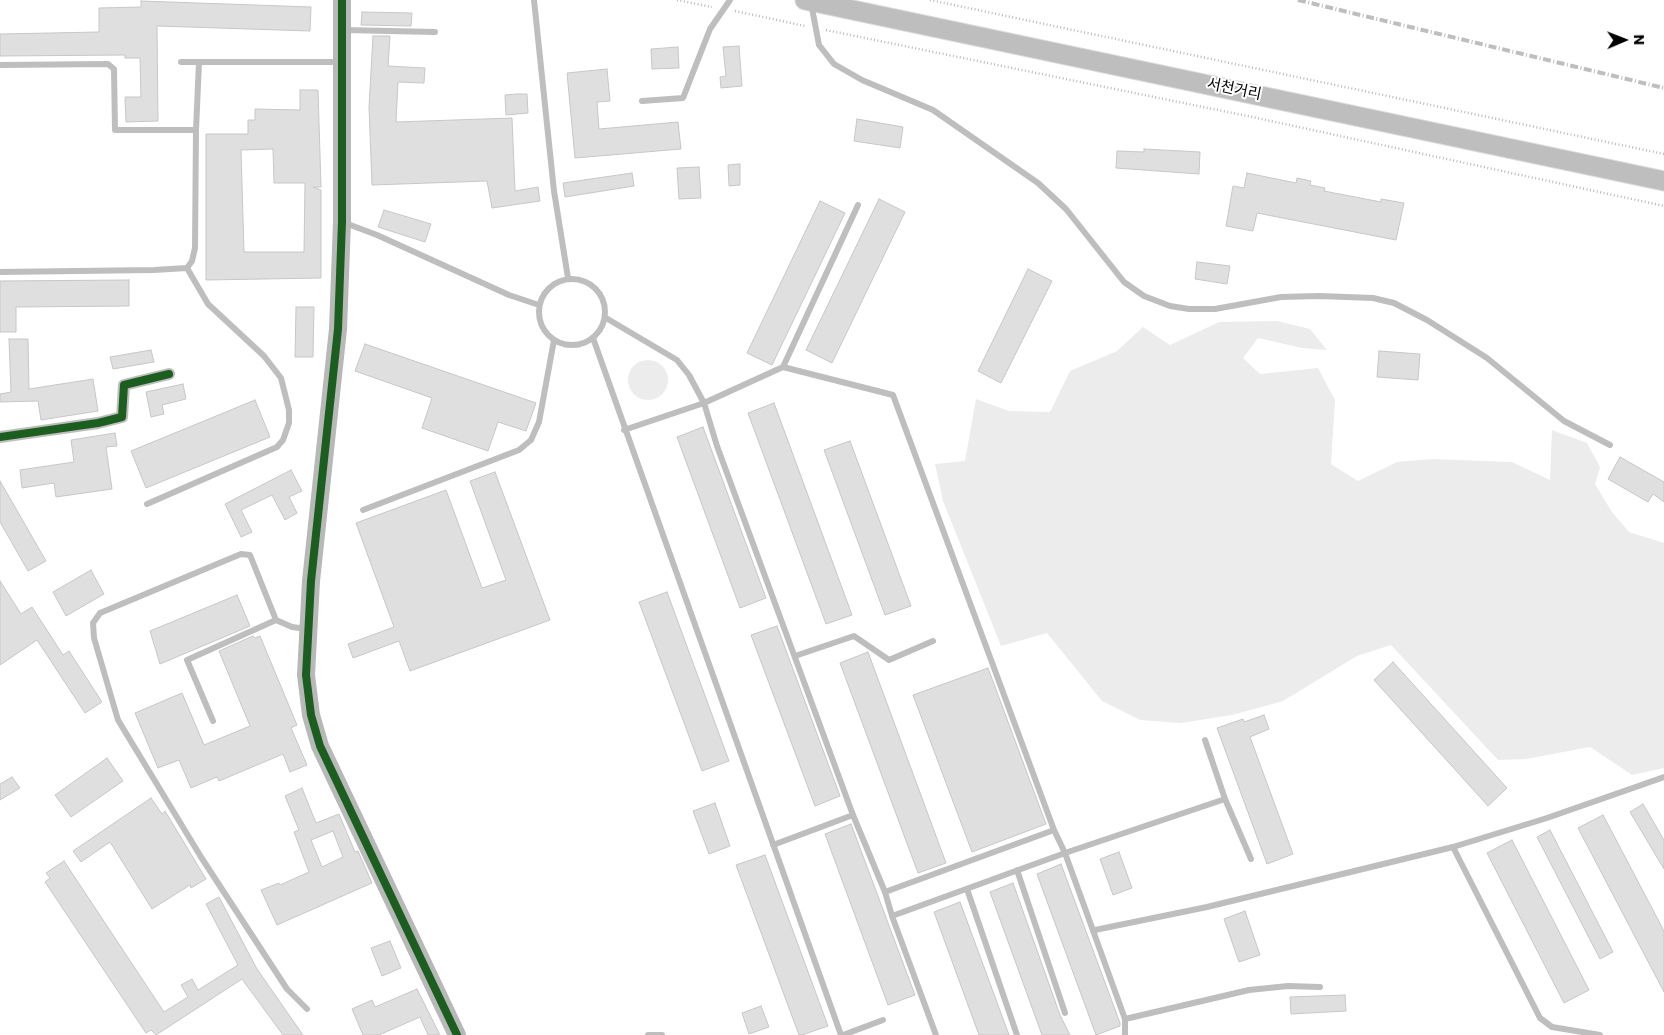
<!DOCTYPE html>
<html>
<head>
<meta charset="utf-8">
<style>
  body { margin:0 }
  #map { position:relative; width:1664px; height:1035px; overflow:hidden; background:#fff; font-family:Poppins,sans-serif }
  canvas { display:block }
  .north { position:absolute; left:1599px; top:15px; width:50px; height:50px; -webkit-text-stroke:4px #fff; paint-order:stroke; rotate:89deg; font-size:14px; font-weight:700; line-height:20px; text-align:center; color:#000 }
  .north::after { content:''; display:block; margin:auto; width:18px; height:22px; background:#000; clip-path:polygon(50% 0,100% 100%,50% 72%,0 100%) }
</style>
</head>
<body>
<div id="map">
<canvas width="1664" height="1035"></canvas>
<div class="north">N</div>
</div>
<script>
const c = document.querySelector('canvas').getContext('2d');
c.lineJoin = 'round';
function fillPath(path, color) { c.fillStyle = color; c.fill(path, 'evenodd'); }
const toPath = rows => new Path2D(rows.map(r => 'M' + r).join(''));
function trace(path, color, width, dash) { c.strokeStyle = color; c.lineWidth = width; c.lineCap = dash ? 'butt' : 'round'; c.setLineDash(dash || []); c.stroke(path); }
function drawText(font, color, halo, rows, align = 'center') {
  c.font = font + ' Poppins,"Noto Sans KR",sans-serif'; c.lineWidth = 4; c.setLineDash([]); c.textBaseline = 'middle'; c.strokeStyle = halo; c.fillStyle = color; for (const [text, x, y, turn = 0] of rows) {
    c.save(); c.translate(x, y); c.rotate((+turn || 0) * Math.PI / 180); c.textAlign = isNaN(turn) ? turn : align; if (halo) c.strokeText(text, 0, 0); c.fillText(text, 0, 0); c.restore();
  }
}
const green = toPath([
  [1277,321,1310,329,1327,350,1302,348,1258,338,1243,358,1260,374,1318,368,1335,400,1331,464,1358,481,1397,462,1433,459,1512,462,1550,480,1552,430,1587,443,1600,467,1595,484,1612,512,1629,532,1664,543,1664,768,1632,775,1590,747,1526,759,1498,760,1391,645,1357,656,1283,701,1232,715,1181,723,1140,720,1102,701,1047,633,1001,646,943,501,935,464,965,461,976,399,1009,411,1050,412,1070,371,1117,351,1143,327,1170,345,1219,322],
  '628 380a20 20 0 1 1 40 0a20 20 0 1 1-40 0Z'
]);
const building = toPath([
  [141,1,311,7,310,31,157,26,158,121,126,122,125,97,141,97,140,58,125,58,125,55,0,56,0,34,99,32,99,8,141,7,141,1],
  [362,12,412,13,411,26,361,25,362,12],
  [373,36,390,36,388,66,425,68,424,83,398,82,396,122,512,118,515,191,538,187,540,201,492,208,487,181,372,185,369,107,373,36],
  [739,46,742,86,721,88,720,77,726,76,723,47,739,46],
  [678,47,679,68,652,69,651,49,678,47],
  [607,69,610,101,597,102,599,129,678,122,681,149,575,158,567,73,607,69],
  [300,90,318,90,321,187,313,187,321,190,321,278,206,280,206,134,248,134,248,120,255,120,255,109,300,110,300,90],
  [273,149,274,183,305,183,304,252,244,252,241,150,273,149],
  [517,94,527,94,528,113,506,115,505,95,517,94],
  [857,119,903,127,900,148,854,141,857,119],
  [1144,149,1200,152,1199,174,1116,168,1117,151,1144,152,1144,149],
  [740,164,740,185,729,186,728,165,740,164],
  [699,167,701,198,679,199,677,168,699,167],
  [632,173,634,186,565,197,563,183,632,173],
  [1247,173,1296,183,1297,178,1311,181,1310,185,1325,188,1324,191,1381,202,1381,199,1404,203,1396,240,1257,213,1253,231,1226,226,1233,186,1244,188,1247,173],
  [879,199,905,212,832,363,806,350,879,199],
  [820,201,845,213,772,365,747,353,820,201],
  [384,210,431,224,425,242,378,227,384,210],
  [1197,262,1230,266,1227,284,1195,279,1197,262],
  [1028,269,1052,281,1001,383,978,371,1028,269],
  [129,280,129,306,16,307,16,332,0,332,0,281,129,280],
  [296,307,314,307,313,357,295,357,296,307],
  [9,339,28,339,29,389,93,379,98,411,41,420,38,401,0,402,0,394,11,392,9,339],
  [365,344,536,403,526,431,498,422,488,451,422,428,432,398,355,371,365,344],
  [151,350,154,362,113,369,110,357,151,350],
  [1379,351,1420,354,1418,380,1377,377,1379,351],
  [183,384,186,399,162,405,164,414,151,417,146,392,183,384],
  [255,400,270,437,146,488,131,451,255,400],
  [774,403,852,615,826,624,748,413,774,403],
  [703,427,766,598,740,608,677,437,703,427],
  [115,433,117,446,106,447,112,489,56,497,54,483,22,488,20,470,74,462,71,440,115,433],
  [850,441,911,606,885,615,824,450,850,441],
  [1620,457,1664,482,1664,502,1653,494,1648,502,1608,479,1620,457],
  [291,470,302,491,289,497,297,513,285,520,272,495,241,510,252,532,241,537,225,504,291,470],
  [495,472,550,620,410,671,399,641,353,658,348,644,394,627,356,523,446,490,482,588,506,580,470,481,495,472],
  [0,481,46,561,28,571,0,522,0,481],
  [91,570,104,594,66,616,53,592,91,570],
  [0,581,21,614,32,607,63,655,69,651,102,702,85,713,37,640,0,665,0,581],
  [667,592,729,761,702,771,639,602,667,592],
  [237,595,250,626,160,664,150,631,237,595],
  [777,626,840,796,815,806,751,635,777,626],
  [253,636,255,638,260,636,297,725,291,728,307,765,290,772,283,754,219,781,217,777,191,788,179,760,158,768,135,713,182,693,204,745,250,726,219,651,253,636],
  [868,652,946,863,918,873,840,663,868,652],
  [1393,662,1507,788,1488,806,1374,680,1393,662],
  [988,668,1046,824,972,852,913,695,988,668],
  [1264,715,1269,729,1250,737,1293,854,1267,864,1217,728,1243,719,1244,722,1264,715],
  [107,758,123,781,71,817,55,795,107,758],
  [12,777,20,788,0,800,0,784,12,777],
  [302,788,316,823,339,814,355,852,358,851,372,883,277,925,261,890,279,883,280,885,309,872,294,832,299,830,285,796,302,788],
  [333,831,343,857,322,867,311,840,333,831],
  [151,798,162,814,165,811,206,879,191,888,190,885,152,909,110,842,81,862,73,851,151,798],
  [715,803,730,846,709,854,693,811,715,803],
  [1643,804,1664,840,1664,869,1630,812,1643,804],
  [1603,815,1664,931,1664,992,1578,828,1603,815],
  [851,824,915,995,888,1005,825,834,851,824],
  [1550,830,1613,952,1600,959,1537,837,1550,830],
  [1512,840,1589,990,1564,1003,1487,853,1512,840],
  [1119,852,1132,888,1113,895,1100,859,1119,852],
  [765,855,828,1026,802,1035,799,1035,736,865,765,855],
  [64,861,164,1012,188,997,181,985,192,979,198,990,238,965,206,904,219,897,257,969,303,1035,283,1035,242,979,156,1035,151,1030,146,1033,45,882,50,878,46,873,64,861],
  [1061,864,1120,1023,1120,1026,1096,1035,1037,874,1061,864],
  [1013,883,1060,1015,1070,1035,1042,1035,990,892,1013,883],
  [960,902,1009,1035,979,1035,934,912,960,902],
  [1245,911,1260,955,1239,962,1224,919,1245,911],
  [390,941,401,968,382,976,371,948,390,941],
  [417,989,440,1035,428,1035,420,1017,379,1035,363,1035,352,1009,372,1000,375,1007,417,989],
  [1345,995,1346,1011,1291,1014,1290,997,1345,995],
  [761,1006,769,1027,749,1034,742,1013,761,1006]
]);
const path = toPath([
  [677,0,712,7],
  [930,0,1664,154],
  [735,11,805,26],
  [826,30,1257,118,1664,206]
]);
const lane = toPath([
  [534,0,554,191,568,278],
  [811,3,819,45,834,64,862,80,933,110,1038,183,1066,209,1124,282,1144,296,1170,306,1189,309,1215,309,1281,297,1319,296,1373,298,1394,303,1427,320,1487,358,1564,421,1610,445],
  [344,30,435,32],
  [181,62,341,62],
  [0,65,108,64,114,69,115,130,196,130,199,62],
  [642,101,683,98,710,29,730,0],
  [345,223,377,235,509,295,539,305],
  [0,272,154,270,187,268,192,261,195,248,196,130],
  '539 312a33 33 0 1 1 66 0a33 33 0 1 1-66 0Z',
  [606,318,677,360,689,375,704,403,783,367,893,395,1054,830,1065,853,1225,799],
  [593,338,841,1035],
  [783,367,858,205],
  [624,430,704,403,717,446,853,815,885,892],
  [147,504,277,447,283,440,289,423,289,410,281,378,264,356,208,304,187,268],
  [363,510,519,450,531,440,539,422,554,340],
  [795,656,854,636,889,660,933,641],
  [213,721,187,660,276,620],
  [1205,740,1225,799,1251,859],
  [1054,830,885,892,892,916,1065,853,1125,1019,1249,990,1288,986,1320,987],
  [773,845,853,815],
  [1453,847,1540,1018,1552,1027,1600,1035],
  [1017,870,1065,1013],
  [967,889,1017,1035],
  [892,916,936,1035],
  [1095,930,1207,907,1453,847,1547,818,1664,777],
  [307,1009,287,989,201,857,118,720,94,638,93,623,100,613,241,554,250,555,276,620,292,627,307,629],
  [648,1035,662,1035],
  [843,1035,883,1020],
  [1125,1035,1125,1019]
]);
const street = toPath([
  [0,437,98,423,122,417,124,385,169,374]
]);
const secondary = toPath([
  [342,0,342,222,338,329,311,581,306,675,311,715,320,746,457,1035]
]);
const primary = toPath([
  [805,0,1664,181]
]);
const rail = toPath([
  [1298,0,1664,88]
]);
const cycleway = toPath([
  [342,0,342,222,338,329,311,581,306,675,311,715,320,746,457,1035],
  [0,437,98,423,122,417,124,385,169,374]
]);
const streetNames = [
  ["서천거리",1234,90,12]
];
fillPath(green, '#ececec');
fillPath(building, '#dfdfdf');
trace(building, '#c7c7c7', 1);
trace(primary, '#dbdbdb', 21);
trace(path, '#b9b9b9', 2.5, [1, 2.5]);
trace(lane, '#bebebe', 6);
trace(street, '#bebebe', 12);
trace(secondary, '#b8b8b8', 18);
trace(primary, '#bebebe', 19);
trace(rail, '#bebebe', 4, [8, 2.5, 1, 2.5]);
trace(cycleway, '#1b5e20', 8);
drawText('15px', '#000', '#fff', streetNames);
</script>
</body>
</html>
